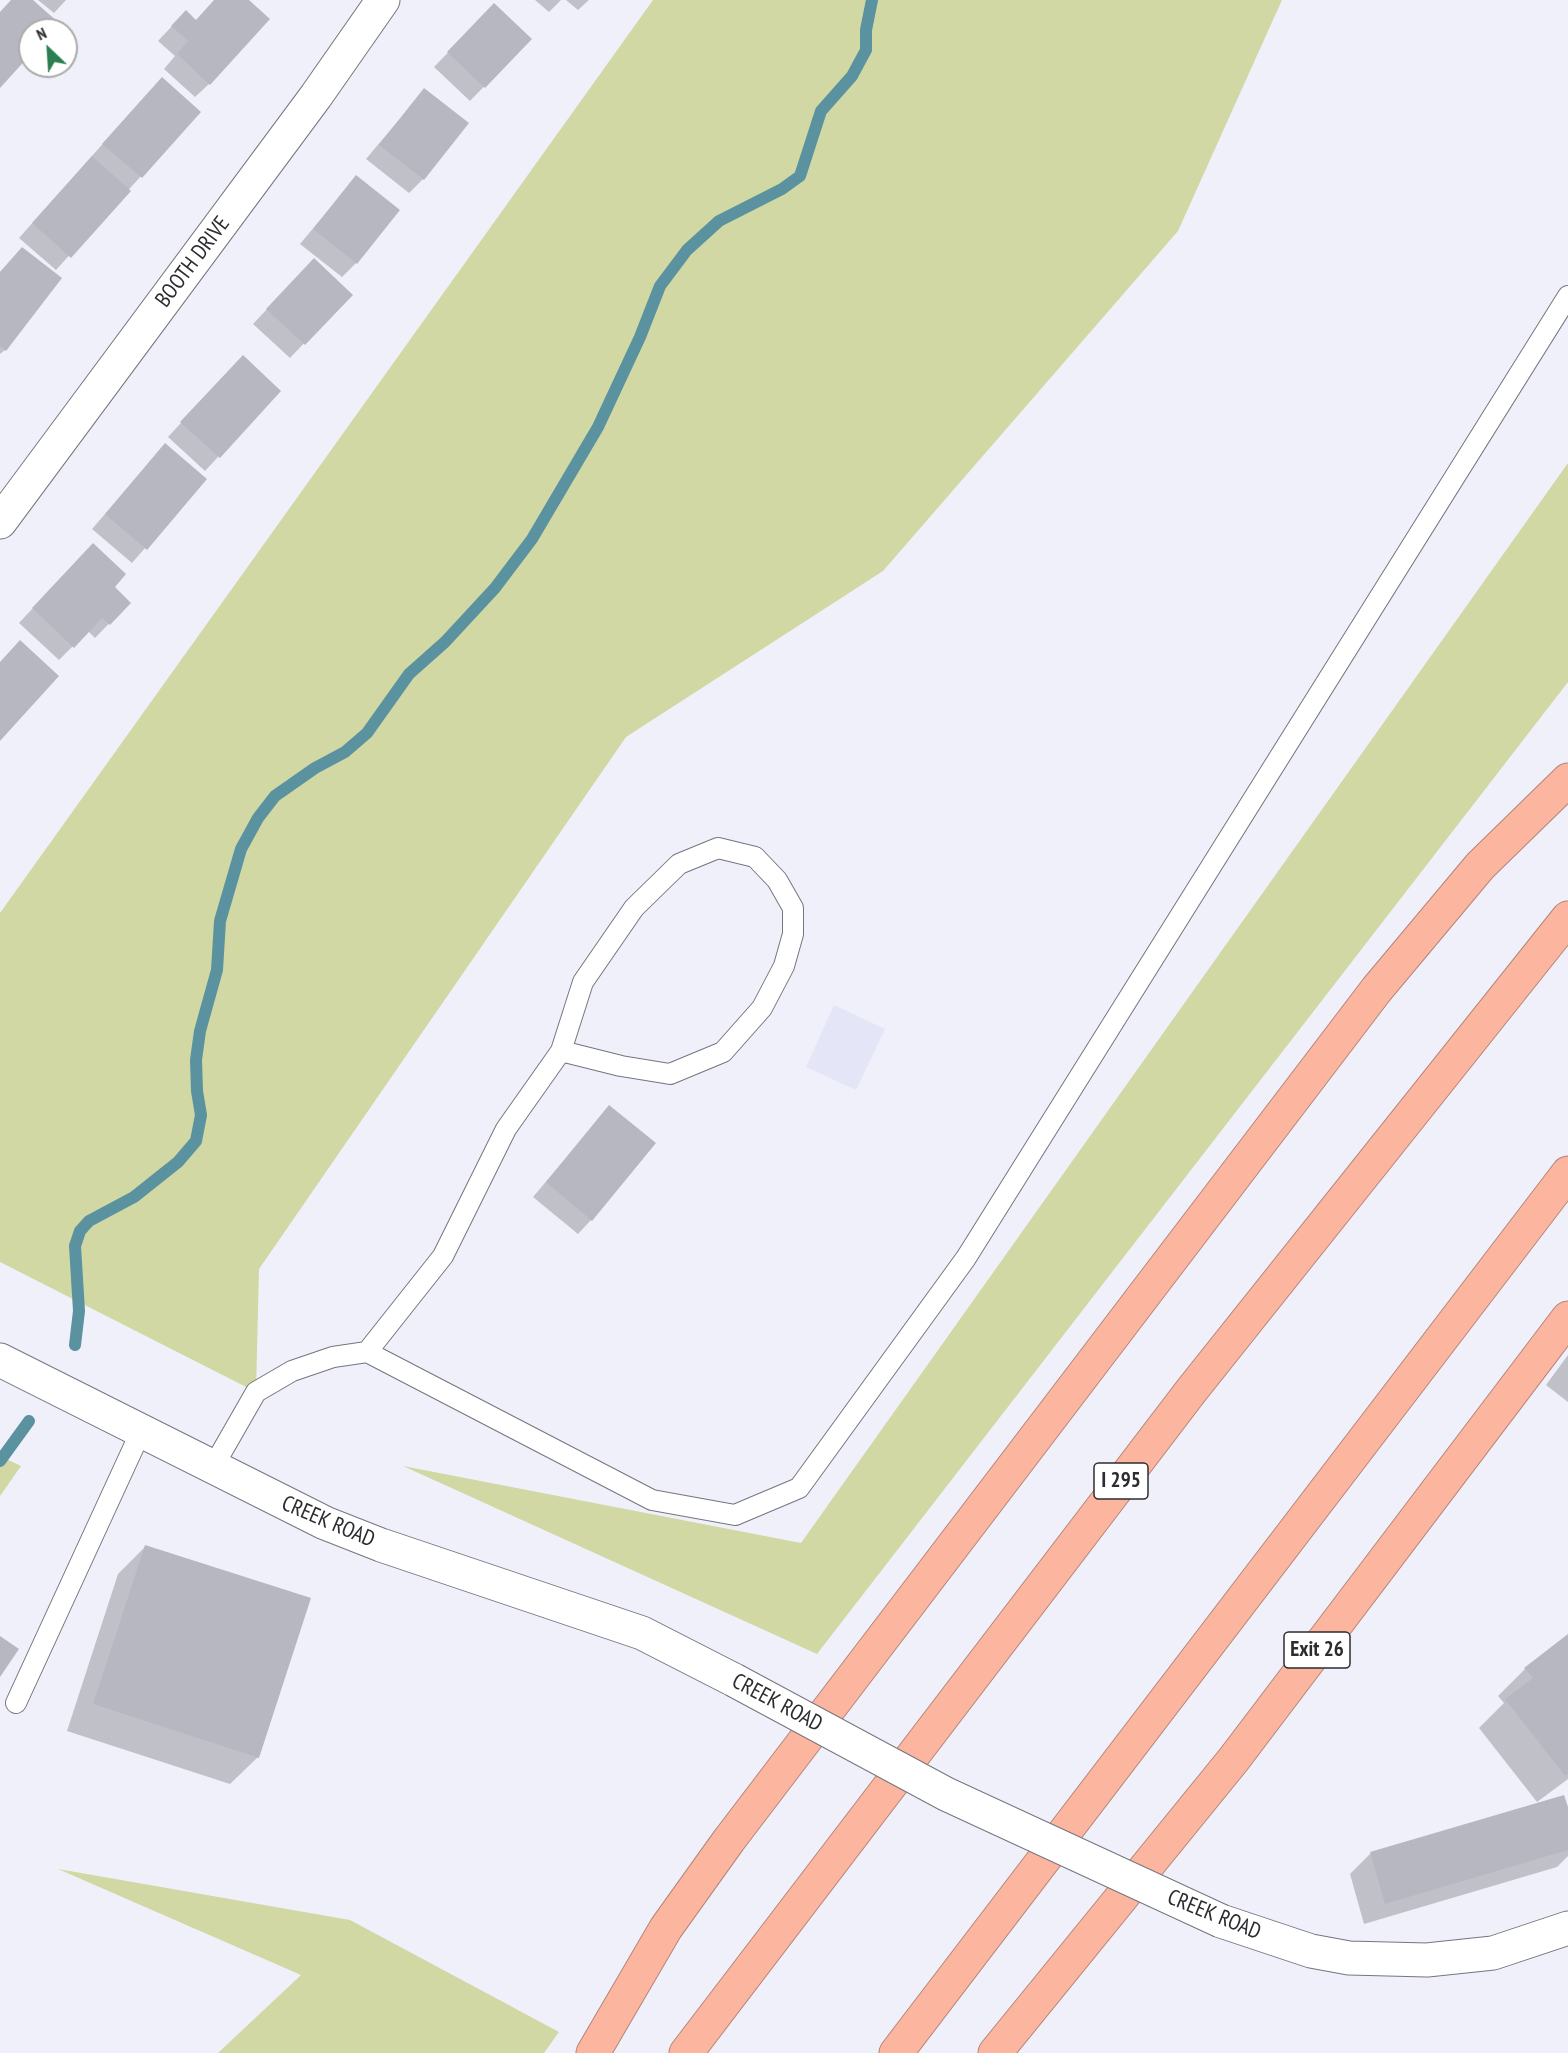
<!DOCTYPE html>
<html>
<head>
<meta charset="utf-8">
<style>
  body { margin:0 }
  #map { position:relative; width:1568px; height:2053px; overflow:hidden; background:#f0f0fb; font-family:"PT Sans Narrow",sans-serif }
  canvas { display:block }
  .north { position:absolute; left:18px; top:18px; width:60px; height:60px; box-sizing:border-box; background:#fff; border:2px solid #ababad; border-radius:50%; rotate:335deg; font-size:16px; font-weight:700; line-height:24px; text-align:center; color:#2d2d31 }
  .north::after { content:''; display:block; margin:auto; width:21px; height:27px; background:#2b7e50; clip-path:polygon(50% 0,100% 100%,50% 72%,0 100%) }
</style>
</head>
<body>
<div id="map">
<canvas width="1568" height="2053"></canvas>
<div class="north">N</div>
</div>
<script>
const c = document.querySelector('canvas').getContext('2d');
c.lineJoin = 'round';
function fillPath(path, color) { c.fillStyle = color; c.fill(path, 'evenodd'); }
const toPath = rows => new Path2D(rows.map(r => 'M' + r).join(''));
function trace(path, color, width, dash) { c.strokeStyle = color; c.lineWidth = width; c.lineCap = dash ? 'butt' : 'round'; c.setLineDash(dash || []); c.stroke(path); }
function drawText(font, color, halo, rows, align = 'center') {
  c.font = font + ' "PT Sans Narrow",sans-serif'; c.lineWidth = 6; c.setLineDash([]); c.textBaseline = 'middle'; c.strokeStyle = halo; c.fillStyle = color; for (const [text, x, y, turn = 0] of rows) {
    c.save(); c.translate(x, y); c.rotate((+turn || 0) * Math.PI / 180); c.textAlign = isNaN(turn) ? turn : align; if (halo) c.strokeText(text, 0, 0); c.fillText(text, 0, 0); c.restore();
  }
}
const built = toPath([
  [834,1005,885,1029,856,1090,806,1067]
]);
const green = toPath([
  [653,0,1282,0,1178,231,883,571,626,737,259,1269,256,1392,0,1262,0,913],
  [1568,463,1568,682,817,1654,403,1466,801,1543],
  [0,1456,21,1466,0,1496],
  [58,1869,350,1920,559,2032,544,2053,218,2053,301,1975]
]);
const shadow = toPath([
  [38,0,66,0,54,13],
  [216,0,247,0,209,84,195,97,164,69,175,56,158,41,172,26,196,21],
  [535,0,561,0,549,12],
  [566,0,589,0,578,10],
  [494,5,530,39,470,101,434,67],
  [424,90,423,179,409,193,366,159],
  [148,93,199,112,56,270,19,238],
  [356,177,356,263,342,277,300,244],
  [22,249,5,350,0,354,0,272],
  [300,274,350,295,290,358,253,324],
  [229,371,279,391,205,471,168,437],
  [165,445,205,479,132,563,92,529],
  [79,559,129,603,95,638,88,631,59,660,19,623],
  [609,1107,591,1220,578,1234,533,1197],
  [1568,1355,1568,1402,1546,1385],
  [146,1546,258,1757,230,1784,67,1731,118,1574],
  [1568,1636,1568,1779,1537,1802,1479,1728,1504,1703,1498,1696,1525,1669],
  [1563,1797,1568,1812,1568,1856,1557,1867,1364,1924,1350,1874,1370,1854]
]);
const stream = toPath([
  [75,1345,79,1311,75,1246,80,1231,89,1221,134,1197,178,1162,196,1141,201,1115,197,1091,196,1060,200,1031,217,970,220,921,241,849,258,818,275,796,315,768,345,752,367,733,409,674,445,642,495,588,532,539,598,427,640,337,660,286,687,250,719,221,782,189,800,176,821,111,852,76,866,50,866,30,872,0],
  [0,1461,29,1421]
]);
const building = toPath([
  [11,0,33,0,59,23,53,30,30,30,30,55,0,88,0,12],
  [214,0,249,0,270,19,210,85,177,54,188,41,171,26,186,10,196,20],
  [494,3,532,39,485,88,447,52],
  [162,77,201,112,142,178,102,144],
  [424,88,469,123,424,180,379,145],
  [92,156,131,191,71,258,32,223],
  [356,175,400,210,357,264,313,229],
  [22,247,62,278,6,351,0,346,0,272],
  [314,258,353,295,305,345,266,309],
  [243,355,281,391,220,458,180,422],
  [165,443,207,479,147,550,105,514],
  [93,543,126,574,115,587,131,603,110,625,102,618,74,648,32,608],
  [20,640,59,676,0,741,0,662],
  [609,1105,656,1143,592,1221,546,1182],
  [145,1545,311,1598,259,1758,93,1704],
  [1568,1634,1568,1774,1565,1776,1505,1699,1533,1678,1524,1668],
  [0,1636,19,1649,0,1677],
  [1564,1795,1568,1807,1568,1850,1385,1904,1370,1852]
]);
const lane = toPath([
  [367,1352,443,1256,506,1129,561,1051,583,982,634,908,679,864,718,848,755,857,777,880,793,908,793,934,784,966,762,1008,723,1052,670,1074,621,1066,561,1051],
  [213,1467,256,1392,292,1371,333,1357,367,1352,652,1500,735,1515,799,1488,966,1258,1568,296],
  [16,1703,142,1429]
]);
const street = toPath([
  [0,522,316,96,383,0]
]);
const secondary = toPath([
  [0,1360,325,1523,381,1545,642,1633,734,1680],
  [1221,1921,1311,1951,1349,1958,1427,1960,1493,1953,1568,1928]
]);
const highway = toPath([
  [593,2053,666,1928,729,1840,1377,989,1480,866,1568,780],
  [686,2053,1191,1391,1568,918],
  [896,2053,1568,1173],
  [995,2053,1234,1759,1568,1318]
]);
const secondaryBridge = toPath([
  [734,1680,946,1794,1221,1921]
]);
const shields = [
  [1121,1481,54],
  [1317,1650,66]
];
const shieldNames = [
  ["I 295",1121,1481],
  ["Exit 26",1317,1650]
];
const streetNames = [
  ["BOOTH DRIVE",193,262,-53],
  ["CREEK ROAD",328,1522,23],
  ["CREEK ROAD",777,1703,28],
  ["CREEK ROAD",1214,1915,22]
];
fillPath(built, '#e4e5f7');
fillPath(green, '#d1d8a4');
fillPath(shadow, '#0003');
trace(stream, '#5a92a0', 12);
fillPath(building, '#b6b7c1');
trace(lane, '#75757f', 22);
trace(street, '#75757f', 35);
trace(secondary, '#75757f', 35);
trace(highway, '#b48578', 35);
trace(lane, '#fff', 20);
trace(street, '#fff', 33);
trace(secondary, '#fff', 33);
trace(highway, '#fcb59f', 33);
trace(secondaryBridge, '#75757f', 35, []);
trace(secondaryBridge, '#fff', 33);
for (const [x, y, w] of shields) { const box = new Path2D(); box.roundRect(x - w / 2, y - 18, w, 36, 4.5); c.fillStyle = '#fff'; c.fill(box); trace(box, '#2d2d31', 1.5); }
drawText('bold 21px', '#2d2d31', null, shieldNames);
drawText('22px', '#2d2d31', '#fff', streetNames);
</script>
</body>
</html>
